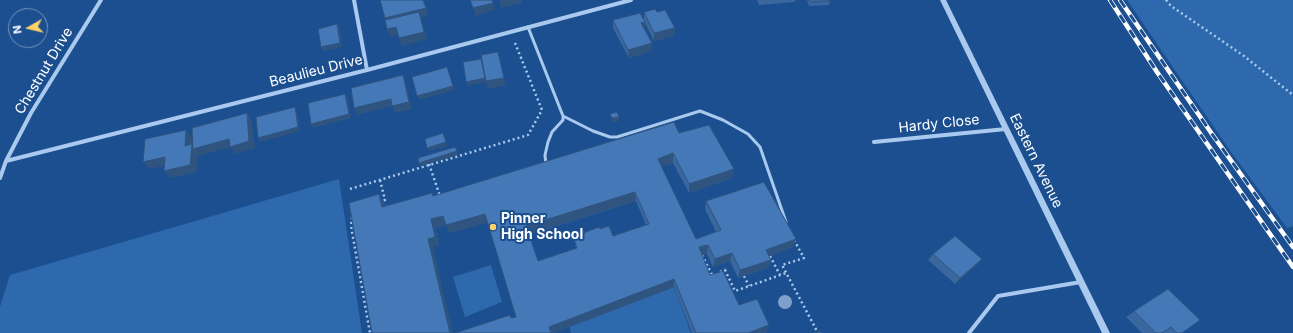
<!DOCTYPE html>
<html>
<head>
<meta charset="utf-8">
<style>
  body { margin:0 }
  #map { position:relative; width:1293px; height:333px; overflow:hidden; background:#1b4f8f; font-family:Inter,sans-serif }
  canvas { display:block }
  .north { position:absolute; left:8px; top:8px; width:40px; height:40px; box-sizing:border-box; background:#1b4f8f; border:1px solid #7695bc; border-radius:50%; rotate:262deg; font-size:11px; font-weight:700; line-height:16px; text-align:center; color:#fff }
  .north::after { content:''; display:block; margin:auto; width:14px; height:18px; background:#ffd166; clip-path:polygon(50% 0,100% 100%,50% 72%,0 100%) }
</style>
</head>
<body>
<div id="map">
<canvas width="1293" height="333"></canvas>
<div class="north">N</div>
</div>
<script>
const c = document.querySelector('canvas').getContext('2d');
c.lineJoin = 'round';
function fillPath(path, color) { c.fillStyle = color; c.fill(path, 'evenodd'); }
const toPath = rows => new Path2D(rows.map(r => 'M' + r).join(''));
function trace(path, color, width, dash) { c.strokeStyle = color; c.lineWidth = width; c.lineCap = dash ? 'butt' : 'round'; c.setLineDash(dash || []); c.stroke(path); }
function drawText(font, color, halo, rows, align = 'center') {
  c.font = font + ' Inter,sans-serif'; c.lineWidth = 4; c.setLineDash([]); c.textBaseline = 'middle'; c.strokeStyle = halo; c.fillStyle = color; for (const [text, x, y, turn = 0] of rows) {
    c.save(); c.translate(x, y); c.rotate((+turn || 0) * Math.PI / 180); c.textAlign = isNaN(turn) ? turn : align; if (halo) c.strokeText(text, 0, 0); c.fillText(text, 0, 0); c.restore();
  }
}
const green = toPath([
  [1127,0,1293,0,1293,226,1287,228,1231,152],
  [339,179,362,333,0,333,0,307,10,275],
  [491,265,502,302,465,317,453,277],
  [674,287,691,333,571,333,569,326]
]);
const path = toPath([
  [1166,0,1171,6,1244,56,1293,95],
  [429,164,440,196],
  [380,180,385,200,380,201],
  [350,189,528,135,542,110,515,43],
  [352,217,351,226,370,333],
  [794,240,804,258,782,265,818,333],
  [702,255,712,275,713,274],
  [770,256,780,275],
  [720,272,725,270,735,291,786,273],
  [744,276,749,286]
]);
const service = toPath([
  [528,27,563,116,563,120,552,132,548,142,545,155,546,165],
  [563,116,593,131,610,137,617,137,700,111,723,120,748,134,760,147,786,222]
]);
const minor = toPath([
  [354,0,367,70],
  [874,142,1006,129],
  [6,161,367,70,631,0],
  [0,178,6,161,31,113,101,0],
  [969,333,998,296,1081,282]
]);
const tertiary = toPath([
  [940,0,946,0,1110,333,1102,333,940,0]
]);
const rail = toPath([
  [1110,0,1157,72,1293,267],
  [1120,0,1212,134,1293,247]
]);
const trees = [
  [785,302]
];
const wall = toPath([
  [757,0,795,0,795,2,759,5],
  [807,0,830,0,830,1,829,5,809,6],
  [644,12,657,12,674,36,654,41,645,23,645,30,652,43,652,51,629,58,613,28,613,20,644,19],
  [679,133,734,169,732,178,689,193,673,163,661,166,696,239,716,232,705,209,706,201,796,239,793,247,769,256,771,260,768,268,738,278,730,261,713,267,707,254,702,255,710,275,739,305,767,332,764,333,692,333,674,287,511,318,516,317,488,222,450,233,446,225,435,228,439,245,433,247,372,333,379,194,384,203,385,206,433,196],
  [636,201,646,225,613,236,573,237,576,248,538,261,529,235],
  [933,254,982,259,977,265,955,284,928,260],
  [1168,289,1182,333,1142,333,1126,317]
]);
const shadedWall = toPath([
  [424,0,428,16,421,18,427,39,402,46,399,38,421,18,388,26,385,18],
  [499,0,522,0,522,3,501,8],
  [493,3,495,10,475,16,473,8],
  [645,22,645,30,641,31,641,23],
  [337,24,340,28,342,47,323,51,321,47],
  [396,27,399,35,390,37,387,29],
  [675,28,674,36,654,41,654,33],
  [652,43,652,51,629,58,628,50],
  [498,52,506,85,488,89,486,82,467,86,466,82],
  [449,71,454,90,419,100,417,96],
  [403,75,406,83,412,109,395,113,392,106,358,115,354,108],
  [345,94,348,98,351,118,313,128,311,124],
  [295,107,297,110,300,131,260,142,258,138],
  [247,113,252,121,255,148,235,154,230,147,199,156,198,155,197,172,171,178,164,171,185,146,186,130,192,137,192,144,196,149,229,139],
  [619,117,619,121,612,122,612,118],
  [443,133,447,146,429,151,427,148],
  [455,147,458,155,421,166,419,163],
  [673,153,673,163,657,168,658,159],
  [165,157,172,164,150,169,143,162],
  [734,169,732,178,689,193,689,184],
  [635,192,636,201,528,235,526,226],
  [379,194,384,203,387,216,382,207],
  [485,214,489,222,450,233,446,225,435,228,439,245,433,247,453,333,450,333,428,239,431,219,443,216],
  [796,239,793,247,764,258,766,250],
  [708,245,707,254,698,256,699,247],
  [732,253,730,261,713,267,715,259],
  [982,259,977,265,955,284,960,278],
  [771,260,768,268,738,278,740,270],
  [674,279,674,287,554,333,551,333,549,327],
  [769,325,767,332,764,333,748,333]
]);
const building = toPath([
  [380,0,423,0,426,8,385,18,380,0],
  [470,0,492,0,493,3,473,8,470,0],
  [809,0,830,0,830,1,810,2,809,0],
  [655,9,657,12,665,10,675,28,654,33,644,12,655,9],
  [419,12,424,32,399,38,396,27,387,29,385,20,419,12],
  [640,13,645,22,641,23,652,43,628,50,613,20,640,13],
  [337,24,340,43,321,47,318,29,337,24],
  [498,52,504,78,486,81,481,55,498,52],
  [481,59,485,78,466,82,463,62,481,59],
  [447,67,453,86,417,96,412,77,447,67],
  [403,75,409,102,392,106,391,99,354,108,351,88,403,75],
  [345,94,349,114,311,124,308,103,345,94],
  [295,107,298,127,258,138,256,117,295,107],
  [617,112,619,117,612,118,610,114,617,112],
  [247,113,249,141,230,147,229,139,193,149,192,128,247,113],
  [674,122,679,133,709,125,734,169,689,184,673,153,658,159,696,239,721,230,706,201,764,182,796,239,766,250,771,260,740,270,732,253,715,259,708,245,699,247,710,275,723,271,739,305,757,299,769,325,748,333,696,333,674,279,549,327,551,333,455,333,510,315,511,318,516,317,485,214,446,225,443,216,431,219,435,237,428,239,450,333,372,333,349,203,379,194,382,207,432,193,433,196,674,122],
  [635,192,649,224,613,236,609,226,600,229,599,227,573,237,577,248,538,261,526,226,635,192],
  [186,130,185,146,192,144,190,165,164,171,165,157,143,162,145,139,186,130],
  [443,133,446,142,427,148,425,139,443,133],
  [455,147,457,151,419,163,418,158,455,147],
  [955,236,982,259,960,278,933,254,955,236],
  [1168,289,1200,320,1182,333,1177,333,1171,327,1162,333,1156,333,1134,311,1168,289],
  [820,331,822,333,814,333,820,331]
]);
const markers = [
  [493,227,4,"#ffd166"]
];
const streetNames = [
  ["Chestnut Drive",44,71,-59],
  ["Beaulieu Drive",316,71,-14],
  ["Hardy Close",939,124,-6],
  ["Eastern Avenue",1036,161,64]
];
const poiNames = [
  ["Pinner",501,219],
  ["High School",501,235]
];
fillPath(green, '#2e69ad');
trace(path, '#a9c9ee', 2.5, [2, 3]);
trace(service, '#a9c9ee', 3);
trace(minor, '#a9c9ee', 4);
fillPath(tertiary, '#a9c9ee');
trace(rail, '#fff', 4.5);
trace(rail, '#1b4f8f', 3, [9]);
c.fillStyle = '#7ea0ca';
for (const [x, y] of trees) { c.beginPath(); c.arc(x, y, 7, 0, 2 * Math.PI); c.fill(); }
fillPath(wall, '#3a679d');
fillPath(shadedWall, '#305480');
fillPath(building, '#4478b7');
trace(building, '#305480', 1);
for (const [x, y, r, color] of markers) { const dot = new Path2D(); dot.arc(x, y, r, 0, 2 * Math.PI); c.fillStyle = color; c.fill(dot); trace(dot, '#1b4f8f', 1.5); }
drawText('14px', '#fff', '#1b4f8f', streetNames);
drawText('bold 14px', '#fff', '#1b4f8f', poiNames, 'left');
</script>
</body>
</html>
